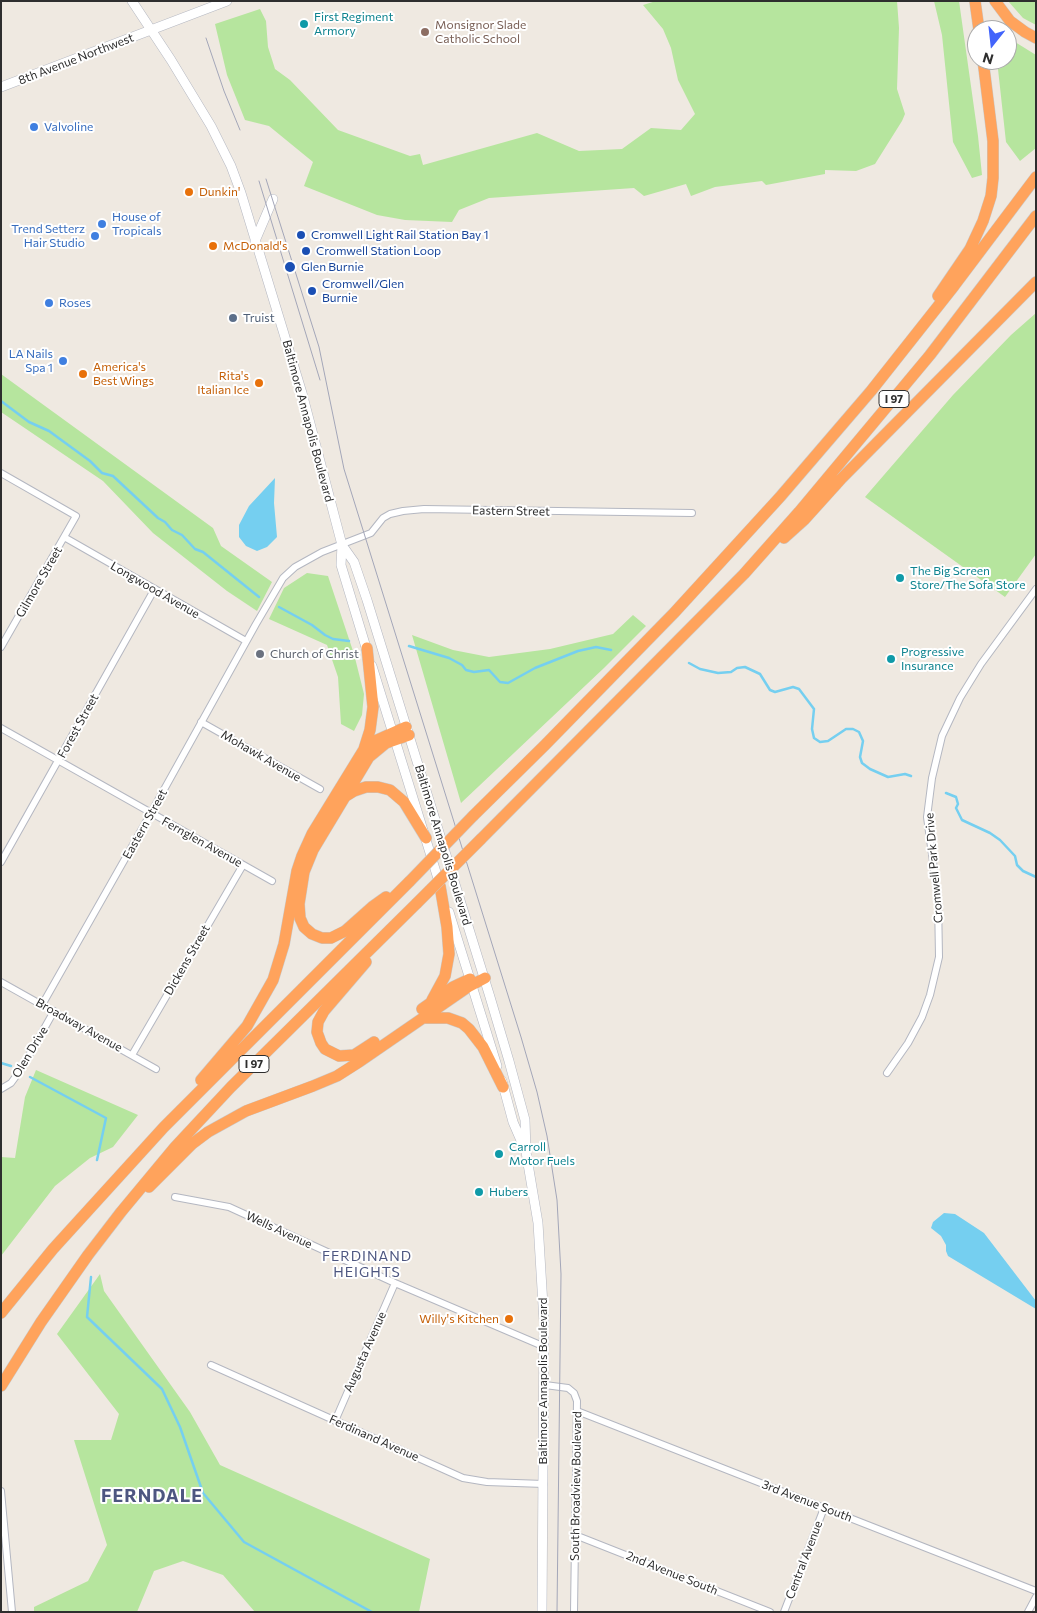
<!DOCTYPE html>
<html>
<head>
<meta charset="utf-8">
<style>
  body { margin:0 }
  #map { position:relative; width:1037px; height:1613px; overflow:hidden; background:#efe9e1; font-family:Commissioner,sans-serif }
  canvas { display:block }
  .frame { position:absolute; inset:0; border:2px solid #2e2e2e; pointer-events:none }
  .north { position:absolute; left:967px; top:20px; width:50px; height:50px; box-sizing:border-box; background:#fff; border:1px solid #ababab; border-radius:50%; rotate:196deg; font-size:14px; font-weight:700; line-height:20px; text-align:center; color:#2e2e2e }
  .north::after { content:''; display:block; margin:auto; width:18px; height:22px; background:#4264fb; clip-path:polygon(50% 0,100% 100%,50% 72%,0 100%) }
</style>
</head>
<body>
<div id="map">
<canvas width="1037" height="1613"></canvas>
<div class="frame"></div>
<div class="north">N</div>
</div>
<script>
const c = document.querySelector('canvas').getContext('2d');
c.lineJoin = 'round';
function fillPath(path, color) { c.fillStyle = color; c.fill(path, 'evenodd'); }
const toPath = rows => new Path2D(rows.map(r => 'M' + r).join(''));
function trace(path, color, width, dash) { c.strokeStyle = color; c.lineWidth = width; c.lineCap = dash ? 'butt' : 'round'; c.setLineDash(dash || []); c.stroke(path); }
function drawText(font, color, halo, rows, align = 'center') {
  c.font = font + ' Commissioner,sans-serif'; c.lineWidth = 4; c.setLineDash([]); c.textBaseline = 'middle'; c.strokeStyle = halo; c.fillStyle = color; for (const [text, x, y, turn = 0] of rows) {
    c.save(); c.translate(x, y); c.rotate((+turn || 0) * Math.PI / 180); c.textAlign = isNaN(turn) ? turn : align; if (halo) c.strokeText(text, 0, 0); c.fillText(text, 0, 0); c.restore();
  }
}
const green = toPath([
  [656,1,897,1,899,28,897,89,905,114,902,121,875,164,856,171,825,170,825,174,766,185,762,181,715,187,691,196,686,184,644,196,634,188,489,198,459,210,452,222,405,220,377,215,304,186,313,162,269,126,245,120,227,75,215,24,260,9,266,21,268,47,275,69,290,80,338,130,410,156,420,154,423,165,537,133,579,151,622,149,651,128,681,130,695,114,678,80,671,48,663,29,643,5],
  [934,1,959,1,978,136,982,175,972,178,953,142,942,35],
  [1008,1,1036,1,1036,25,1023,18],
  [1007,37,1036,55,1036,148,1020,161,1006,142,997,60,1007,60],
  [1036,313,1036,554,1005,597,865,497,953,395,1011,335],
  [1,374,213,528,221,546,272,582,257,611,227,591,153,533,103,481,1,412],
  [307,573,328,576,354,654,364,694,362,715,354,731,341,724,338,677,327,645,269,619,284,588],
  [633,615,646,626,604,668,461,803,412,635,453,650,489,657,550,649,613,634],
  [36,1070,138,1115,113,1147,90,1158,55,1186,1,1256,1,1157,15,1158,25,1097],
  [100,1274,104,1291,190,1412,220,1465,430,1559,419,1612,255,1612,223,1575,183,1561,154,1571,137,1612,34,1612,34,1607,88,1581,107,1545,74,1440,111,1440,119,1414,57,1334]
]);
const water = toPath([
  [275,478,274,503,277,537,267,547,257,551,246,546,239,537,239,525,249,506],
  [944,1213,955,1214,984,1233,1036,1301,1036,1309,948,1256,946,1251,946,1245,941,1236,931,1228,933,1222]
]);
const stream = toPath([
  [1,401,29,422,49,431,90,461,102,473,113,476,158,518,165,522,172,530,182,535,195,549,203,552,259,597],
  [279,607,312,625,325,635,333,639,349,641],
  [409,646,449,658,462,665,466,670,474,672,489,670,500,682,508,683,535,668,578,651,596,647,611,650],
  [689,663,700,669,718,673,731,672,737,668,745,667,760,674,770,690,775,692,793,687,799,689,814,709,812,729,814,738,820,742,828,741,846,729,853,729,859,732,863,741,860,757,862,763,870,769,888,777,905,774,911,776],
  [946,793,956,797,958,804,956,808,962,820,990,833,1000,840,1015,856,1017,865,1023,871,1036,877],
  [1,1063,11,1066],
  [30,1077,106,1118,97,1160],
  [91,1277,87,1317,162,1389,180,1427,203,1493,244,1542,372,1612]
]);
const street = toPath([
  [1,473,76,516,1,647],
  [64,537,246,641],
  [201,722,320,789],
  [1,728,272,881],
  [1,862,154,590],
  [1,982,156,1069],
  [42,1005,151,813,256,624,283,578,295,567,322,552,371,533,383,518,390,514,403,511,424,509,692,513],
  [132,1055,243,865],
  [887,1073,908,1043,922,1017,930,995,939,957,938,899,927,817,932,778,942,736,960,698,981,664,1036,589],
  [1,1089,11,1083,22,1068,54,1011],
  [175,1197,229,1207,395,1283,545,1347],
  [211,1365,463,1478,487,1482,544,1484],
  [545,1385,568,1388,574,1393,577,1401,574,1612],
  [577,1411,1036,1591],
  [335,1421,395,1283],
  [1,1491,12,1612],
  [575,1535,770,1612],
  [784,1612,824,1508],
  [1028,1612,1036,1597]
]);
const secondary = toPath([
  [132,1,171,60,211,126,231,166,241,193,302,393,342,545,341,565,368,654],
  [1,87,227,1],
  [255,241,273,199],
  [342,545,354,562,367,600,490,997,509,1061,525,1120,526,1152,538,1223,544,1322,542,1612],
  [372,666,440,885],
  [449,912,497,1066],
  [502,1081,513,1122,526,1152]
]);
const highway = toPath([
  [975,1,979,30],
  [995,1,1010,21,1025,32,1036,38],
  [938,296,970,249,983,221,991,196,993,178,993,141,983,60],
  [784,538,804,520,841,479,1036,282],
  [364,749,370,730,373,707,367,648],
  [346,796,354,791,366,787,378,787,390,790,404,802,426,838],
  [473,816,545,745,674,613,780,497,871,391,954,286,1036,177],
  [481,839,744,574,799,512,930,355,1036,216],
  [386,897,372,907,345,931,331,938,322,938,312,934,304,927,300,918,299,904,304,872,313,850,322,835,369,757,386,743,409,735],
  [366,962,324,1011,318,1022,317,1032,321,1043,325,1049,339,1056,354,1055,374,1042],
  [432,1000,445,976,449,954,447,927,440,886],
  [422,1009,453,987,470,979],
  [423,1018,448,1018,462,1023,469,1029,483,1047,503,1087],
  [201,1080,247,1026,273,980,284,944,297,871,302,856,312,834,363,751,377,740,406,727],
  [149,1187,192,1144,208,1132,246,1111,313,1086,337,1076,359,1062,468,987,485,978],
  [1,1313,53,1249,164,1127,410,881],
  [1,1386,41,1322,88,1255,121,1212,175,1147,231,1087,417,903]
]);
const tram = toPath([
  [206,38,224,91,240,130],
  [266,179,319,347,344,469,521,1037,537,1092,547,1136,557,1200,561,1274,557,1612],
  [259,181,320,380]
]);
const highwayBridge = toPath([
  [410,881,473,816],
  [417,903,481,839]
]);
const markers = [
  [304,24,5,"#0f9aa8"],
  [425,32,5,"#8d6e63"],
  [34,127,5,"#3f7fe0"],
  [189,192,5,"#e8710a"],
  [102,224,5,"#3f7fe0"],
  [301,235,5,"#1a4fb4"],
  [95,236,5,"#3f7fe0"],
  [213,246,5,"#e8710a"],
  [306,251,5,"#1a4fb4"],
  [290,267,6,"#1a4fb4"],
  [312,291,5,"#1a4fb4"],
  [49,303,5,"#3f7fe0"],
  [233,318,5,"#5c6f8a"],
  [63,361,5,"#3f7fe0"],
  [83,374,5,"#e8710a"],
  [259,383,5,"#e8710a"],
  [900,578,5,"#0f9aa8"],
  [260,654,5,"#6b7280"],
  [891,659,5,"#0f9aa8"],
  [499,1154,5,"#0f9aa8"],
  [479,1192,5,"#0f9aa8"],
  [509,1319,5,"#e8710a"]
];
const shields = [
  [894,399,30],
  [254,1064,30]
];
const shieldNames = [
  ["I 97",894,399],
  ["I 97",254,1064]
];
const cultureNames = [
  ["First Regiment",314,17],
  ["Armory",314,31],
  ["The Big Screen",910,571],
  ["Store/The Sofa Store",910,585],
  ["Progressive",901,652],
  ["Insurance",901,666],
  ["Carroll",509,1147],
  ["Motor Fuels",509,1161],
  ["Hubers",489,1192]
];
const educationNames = [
  ["Monsignor Slade",435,25],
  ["Catholic School",435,39]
];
const streetNames = [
  ["8th Avenue Northwest",76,59,-21],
  ["Baltimore Annapolis Boulevard",308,421,75],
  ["Eastern Street",511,511,1],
  ["Gilmore Street",39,582,-60],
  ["Longwood Avenue",155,590,30],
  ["Forest Street",78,726,-61],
  ["Mohawk Avenue",261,756,30],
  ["Eastern Street",145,824,-61],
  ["Fernglen Avenue",202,842,29],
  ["Baltimore Annapolis Boulevard",443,845,73],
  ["Cromwell Park Drive",934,868,-95],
  ["Dickens Street",187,960,-60],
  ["Broadway Avenue",79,1025,29],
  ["Olen Drive",30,1052,-59],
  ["Wells Avenue",279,1230,25],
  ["Augusta Avenue",365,1352,-66],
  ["Baltimore Annapolis Boulevard",543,1381,-90],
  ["Ferdinand Avenue",374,1438,24],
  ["South Broadview Boulevard",576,1486,-89],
  ["3rd Avenue South",807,1501,21],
  ["Central Avenue",804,1560,-69],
  ["2nd Avenue South",672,1573,22]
];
const shopNames = [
  ["Valvoline",44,127],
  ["House of",112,217],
  ["Tropicals",112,231],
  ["Trend Setterz",85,229,"right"],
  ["Hair Studio",85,243,"right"],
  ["Roses",59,303],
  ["LA Nails",53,354,"right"],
  ["Spa 1",53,368,"right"]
];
const foodNames = [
  ["Dunkin'",199,192],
  ["McDonald's",223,246],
  ["America's",93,367],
  ["Best Wings",93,381],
  ["Rita's",249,376,"right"],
  ["Italian Ice",249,390,"right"],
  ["Willy's Kitchen",499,1319,"right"]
];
const transitNames = [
  ["Cromwell Light Rail Station Bay 1",311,235],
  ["Cromwell Station Loop",316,251],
  ["Glen Burnie",301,267],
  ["Cromwell/Glen",322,284],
  ["Burnie",322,298]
];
const serviceNames = [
  ["Truist",243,318]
];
const worshipNames = [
  ["Church of Christ",270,654]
];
const neighbourhoodNames = [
  ["FERDINAND",367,1256],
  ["HEIGHTS",367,1272]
];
const districtNames = [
  ["FERNDALE",152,1496]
];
fillPath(green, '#b6e59e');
fillPath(water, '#75cff0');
trace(stream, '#75cff0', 2.5);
trace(street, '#b4b7c1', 8);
trace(secondary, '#b4b7c1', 10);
trace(highway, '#c9c9c9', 12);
trace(street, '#fff', 6);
trace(secondary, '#fff', 9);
trace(highway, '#ffa35c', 11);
trace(tram, '#a3a6b8', 1);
trace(highwayBridge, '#c9c9c9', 12, []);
trace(highwayBridge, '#ffa35c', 11);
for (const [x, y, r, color] of markers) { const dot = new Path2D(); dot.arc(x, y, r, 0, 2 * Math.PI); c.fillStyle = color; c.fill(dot); trace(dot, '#fff', 2); }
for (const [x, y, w] of shields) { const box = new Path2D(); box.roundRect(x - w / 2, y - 8.5, w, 17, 4); c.fillStyle = '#fff'; c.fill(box); trace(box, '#2e2e2e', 1); }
drawText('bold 11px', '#2e2e2e', null, shieldNames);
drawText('12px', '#0d838f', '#fff', cultureNames, 'left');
drawText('12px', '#785e54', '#fff', educationNames, 'left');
drawText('12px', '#2e2e2e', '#fff', streetNames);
drawText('12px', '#366cbe', '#fff', shopNames, 'left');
drawText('12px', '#c56008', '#fff', foodNames, 'left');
drawText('12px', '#164399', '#fff', transitNames, 'left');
drawText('12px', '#4e5e75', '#fff', serviceNames, 'left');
drawText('12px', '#5b616d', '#fff', worshipNames, 'left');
c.letterSpacing = '1px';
drawText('14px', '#4d5680', '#fff', neighbourhoodNames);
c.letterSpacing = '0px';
c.letterSpacing = '1px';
drawText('bold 18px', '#4d5680', '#fff', districtNames);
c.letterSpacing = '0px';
</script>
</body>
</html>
